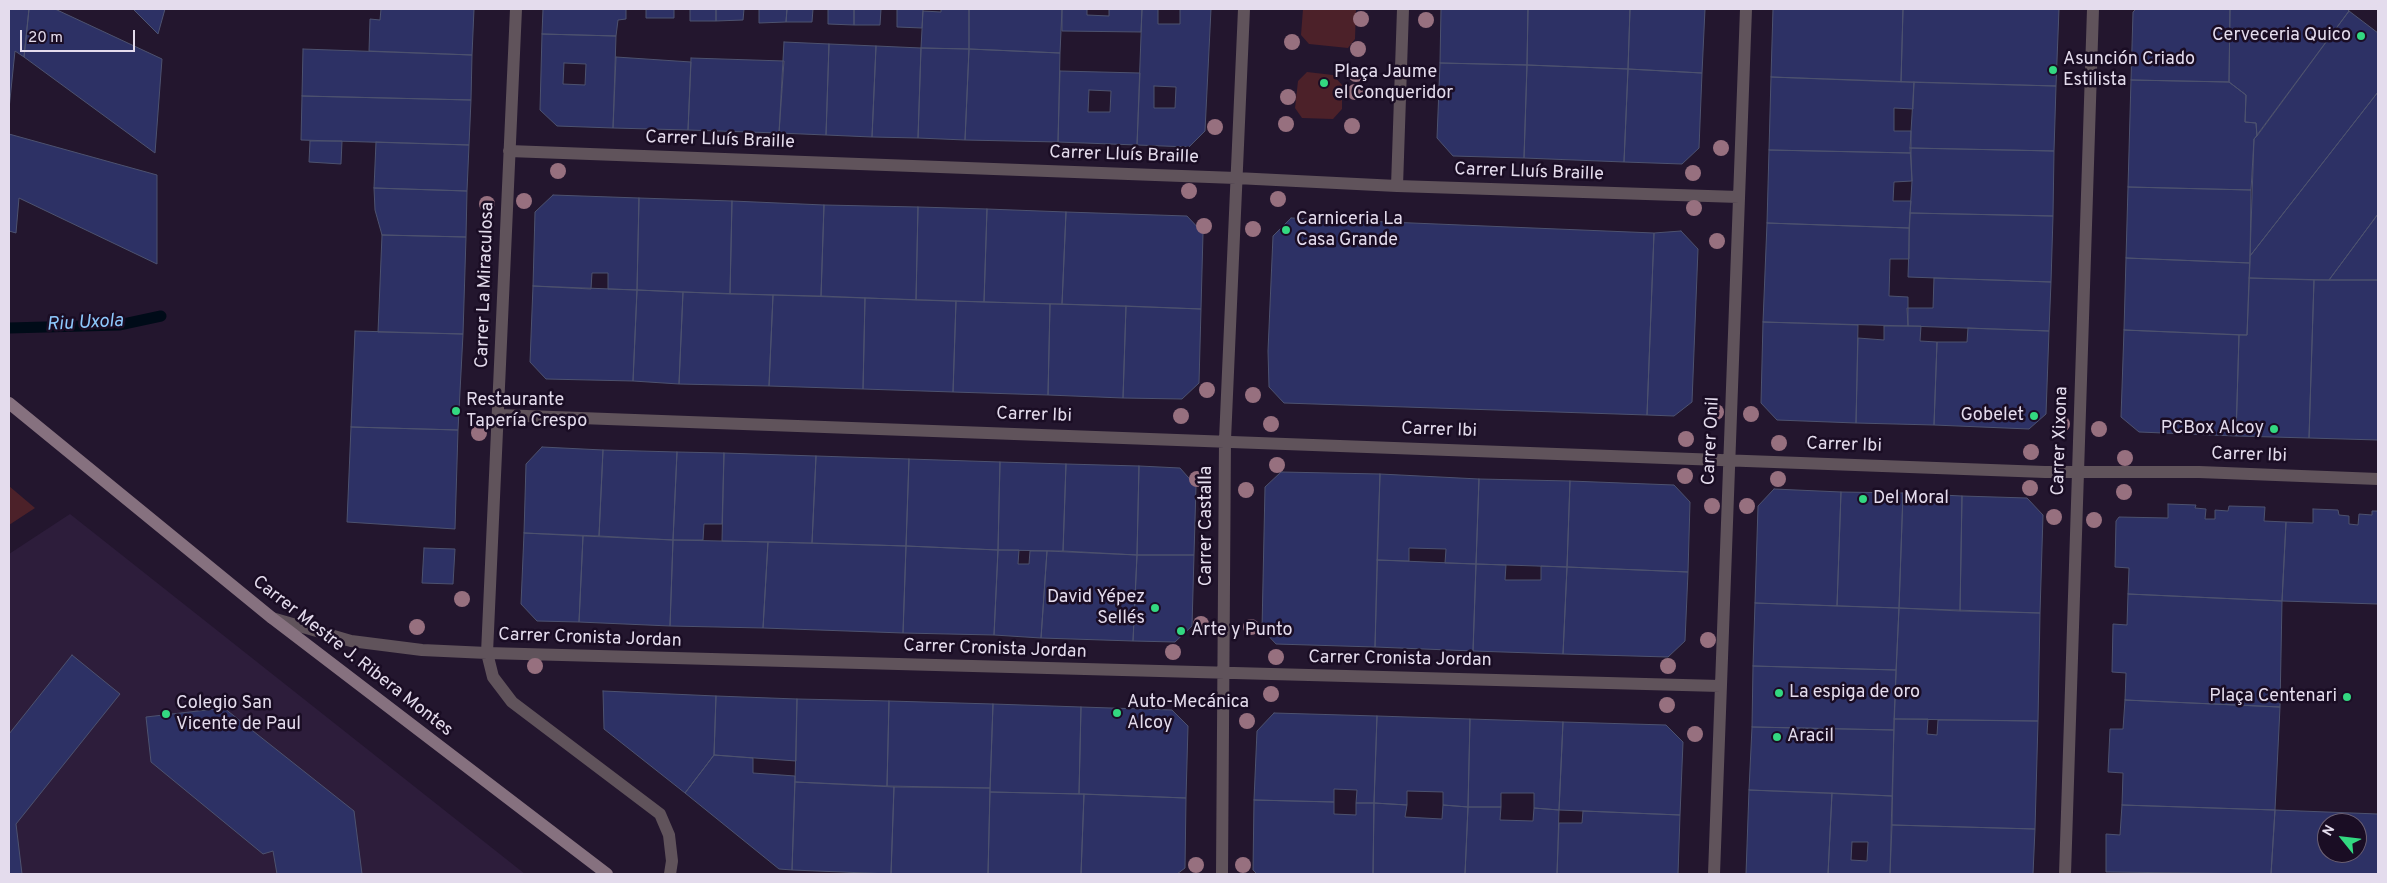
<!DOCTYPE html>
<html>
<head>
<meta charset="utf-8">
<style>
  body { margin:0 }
  #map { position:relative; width:2387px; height:883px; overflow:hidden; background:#23162e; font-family:Overpass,sans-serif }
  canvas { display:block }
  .frame { position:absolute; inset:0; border:10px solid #e4dced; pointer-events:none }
  .north { position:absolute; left:2317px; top:813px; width:50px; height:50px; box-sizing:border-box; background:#1a0d24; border:1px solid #6b6074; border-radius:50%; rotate:299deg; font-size:14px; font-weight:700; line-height:20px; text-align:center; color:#e4dced }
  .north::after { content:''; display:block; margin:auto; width:18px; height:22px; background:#33d881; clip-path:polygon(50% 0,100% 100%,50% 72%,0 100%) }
  .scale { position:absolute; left:20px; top:30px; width:115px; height:22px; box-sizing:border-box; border:2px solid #e4dced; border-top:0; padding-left:6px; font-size:15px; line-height:18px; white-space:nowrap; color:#e4dced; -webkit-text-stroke:4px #1a0d24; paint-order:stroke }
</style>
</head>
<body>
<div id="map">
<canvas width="2387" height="883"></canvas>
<div class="frame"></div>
<div class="north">N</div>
<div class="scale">20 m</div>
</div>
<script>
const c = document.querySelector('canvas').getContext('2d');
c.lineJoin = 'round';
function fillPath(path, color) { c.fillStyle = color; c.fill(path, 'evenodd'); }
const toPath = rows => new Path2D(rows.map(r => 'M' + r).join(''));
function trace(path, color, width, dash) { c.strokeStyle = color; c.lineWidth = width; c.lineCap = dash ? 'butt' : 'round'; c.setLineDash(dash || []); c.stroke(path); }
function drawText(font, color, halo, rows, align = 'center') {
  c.font = font + ' Overpass,sans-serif'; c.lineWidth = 5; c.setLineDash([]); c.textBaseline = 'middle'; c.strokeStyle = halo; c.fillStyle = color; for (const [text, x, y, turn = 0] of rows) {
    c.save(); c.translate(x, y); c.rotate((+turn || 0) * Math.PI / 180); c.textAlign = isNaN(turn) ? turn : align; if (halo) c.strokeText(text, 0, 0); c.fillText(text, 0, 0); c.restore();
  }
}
const built = toPath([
  [70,514,525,874,9,874,9,554]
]);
const green = toPath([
  [1303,9,1356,9,1355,39,1348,48,1309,44,1301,35],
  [1307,72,1333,75,1342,85,1342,109,1333,119,1302,118,1295,108,1298,81],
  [9,486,35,508,9,525]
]);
const stream = toPath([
  [9,328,119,325,161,316]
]);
const building = toPath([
  [9,9,29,9,24,57,15,51,9,109,9,9],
  [29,9,55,9,162,59,155,153,24,57,29,9],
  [133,9,165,9,158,34,133,9],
  [381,9,474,9,472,55,369,51,370,19,380,20,381,9],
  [543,9,626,9,626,19,618,20,616,36,542,34,543,9],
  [646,9,674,9,674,18,646,18,646,9],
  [690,9,716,9,716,21,690,21,690,9],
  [716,9,744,9,743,20,716,21,716,9],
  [759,9,787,9,786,22,759,23,759,9],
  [787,9,813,9,812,22,786,22,787,9],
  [828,9,854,9,854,25,828,24,828,9],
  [854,9,881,9,880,25,854,25,854,9],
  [897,9,923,9,922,28,897,27,897,9],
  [941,9,969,9,969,49,921,48,923,11,941,12,941,9],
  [969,9,1062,9,1060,53,969,49,969,9],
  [1062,9,1087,9,1087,15,1109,16,1109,9,1142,9,1141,32,1062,31,1062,9],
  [1142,9,1158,9,1158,24,1180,24,1180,9,1211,9,1205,131,1189,147,1137,145,1142,9],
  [1154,86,1176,87,1175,108,1154,108,1154,86],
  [1441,9,1528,9,1527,65,1440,63,1441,9],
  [1528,9,1630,9,1628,69,1527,65,1528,9],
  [1630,9,1705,9,1702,73,1628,69,1630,9],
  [1773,9,1903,9,1901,82,1771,77,1773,9],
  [1903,9,2059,9,2056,86,1901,82,1903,9],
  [2136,9,2230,9,2229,82,2131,80,2133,12,2136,9],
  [2230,9,2347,9,2349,11,2257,136,2256,123,2245,122,2246,95,2229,82,2230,9],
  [2349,11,2378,33,2378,92,2250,256,2254,139,2349,11],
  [542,34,616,36,613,128,557,126,540,110,542,34],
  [564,63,586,64,585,85,563,84,564,63],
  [784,42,829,44,826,135,779,133,784,42],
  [829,44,876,46,872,137,826,135,829,44],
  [876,46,921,48,918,138,872,137,876,46],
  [921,48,969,49,965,140,918,138,921,48],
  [303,49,472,55,471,100,302,96,303,49],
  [969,49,1060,53,1058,142,965,140,969,49],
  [616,57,691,62,688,130,613,128,616,57],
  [691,58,784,61,779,133,688,130,691,58],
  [1440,63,1527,65,1524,158,1453,156,1437,138,1440,63],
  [1527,65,1628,69,1624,162,1524,158,1527,65],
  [1628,69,1702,73,1699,148,1682,164,1624,162,1628,69],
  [1060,71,1140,73,1137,145,1058,142,1060,71],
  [1089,90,1111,91,1110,112,1088,112,1089,90],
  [1771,77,1914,82,1913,109,1894,108,1894,131,1911,131,1911,153,1769,150,1771,77],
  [2131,80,2229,82,2246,95,2245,122,2256,123,2257,136,2254,139,2251,190,2128,187,2131,80],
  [1914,82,2056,86,2054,151,1910,148,1914,82],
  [2378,92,2378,214,2329,280,2249,278,2250,256,2378,92],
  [302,96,471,100,469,145,301,140,302,96],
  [9,134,157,175,157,264,19,198,16,233,9,231,9,134],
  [310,141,342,141,341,164,309,162,310,141],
  [376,142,469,145,467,191,374,188,376,142],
  [1910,148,2054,151,2053,216,1910,213,1912,181,1910,148],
  [1769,150,1911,153,1912,181,1894,182,1893,201,1911,201,1909,228,1767,223,1769,150],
  [2128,187,2251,190,2250,263,2126,258,2128,187],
  [374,188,467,191,466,237,382,235,375,210,374,188],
  [553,195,639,198,637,290,608,289,608,273,592,273,591,289,533,286,535,212,553,195],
  [639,198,732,201,730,294,637,290,639,198],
  [732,201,824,205,821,296,730,294,732,201],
  [824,205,918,207,916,300,821,296,824,205],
  [918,207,987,209,984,302,916,300,918,207],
  [987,209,1066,212,1062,304,984,302,987,209],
  [1066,212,1187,216,1203,233,1201,309,1062,304,1066,212],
  [1910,213,2053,216,2051,282,1908,277,1910,213],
  [2378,214,2378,280,2329,280,2378,214],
  [1291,218,1654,233,1647,415,1284,403,1269,387,1268,351,1273,236,1291,218],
  [1767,223,1909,228,1909,259,1890,259,1889,296,1908,297,1908,326,1763,322,1767,223],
  [1681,231,1698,249,1692,402,1674,416,1647,415,1654,233,1681,231],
  [382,235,466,237,463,334,378,332,382,235],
  [2126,258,2250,263,2247,335,2124,330,2126,258],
  [1934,278,2051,282,2049,331,1908,326,1907,308,1933,308,1934,278],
  [2249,278,2314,280,2309,438,2236,436,2239,335,2247,335,2249,278],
  [2314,280,2378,280,2378,440,2309,438,2314,280],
  [533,286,637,290,633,381,546,379,530,362,533,286],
  [637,290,683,292,679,384,633,381,637,290],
  [683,292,773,295,769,386,679,384,683,292],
  [773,295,865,298,863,389,769,386,773,295],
  [865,298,956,301,953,392,863,389,865,298],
  [956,301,1050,304,1048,395,953,392,956,301],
  [1050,304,1126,306,1123,398,1048,395,1050,304],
  [1126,306,1201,309,1199,383,1182,399,1123,398,1126,306],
  [1763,322,1858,325,1856,423,1777,420,1761,403,1763,322],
  [1884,326,1921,326,1920,341,1937,342,1934,425,1856,423,1858,338,1884,340,1884,326],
  [1968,328,2049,331,2046,414,2029,429,1934,425,1937,342,1967,342,1968,328],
  [2124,330,2239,335,2236,436,2139,432,2121,417,2124,330],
  [355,331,463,334,458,430,351,427,355,331],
  [351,427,458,430,455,529,347,522,351,427],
  [542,447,603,450,599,536,524,533,526,464,542,447],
  [603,450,677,452,673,540,599,536,603,450],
  [677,452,724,453,722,524,704,524,703,540,673,540,677,452],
  [724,453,816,456,812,543,722,541,724,453],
  [816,456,909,459,906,546,812,543,816,456],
  [909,459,1000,462,998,550,906,546,909,459],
  [1000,462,1066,464,1063,551,998,550,1000,462],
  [1066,464,1139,466,1137,555,1063,551,1066,464],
  [1139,466,1180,468,1196,486,1194,555,1137,555,1139,466],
  [1281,472,1380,474,1375,647,1276,644,1262,629,1265,487,1281,472],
  [1380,474,1479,479,1476,564,1445,563,1446,549,1409,548,1409,561,1377,560,1380,474],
  [1479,479,1570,481,1567,567,1476,564,1479,479],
  [1570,481,1674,485,1690,502,1688,572,1567,567,1570,481],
  [1774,489,1841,492,1837,606,1755,603,1758,506,1774,489],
  [1841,492,1903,493,1899,608,1837,606,1841,492],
  [1903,493,1962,496,1960,611,1899,608,1903,493],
  [1962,496,2027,498,2043,515,2040,613,1960,611,1962,496],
  [2168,504,2196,505,2195,508,2206,509,2205,519,2215,519,2215,510,2228,511,2229,506,2265,507,2264,521,2286,522,2282,601,2128,594,2129,568,2115,567,2116,521,2119,517,2168,518,2168,504],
  [2313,509,2338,510,2339,515,2349,516,2349,524,2358,525,2359,514,2372,515,2372,511,2378,511,2378,604,2282,601,2286,522,2313,523,2313,509],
  [524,533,583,536,579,622,537,621,521,604,524,533],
  [583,536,673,540,670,626,579,622,583,536],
  [673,540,768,542,763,628,670,626,673,540],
  [768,542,906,546,903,633,763,628,768,542],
  [906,546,998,550,994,635,903,633,906,546],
  [424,548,455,549,453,584,422,583,424,548],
  [998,550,1019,550,1018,564,1029,564,1030,551,1047,551,1041,638,994,635,998,550],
  [1047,551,1137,555,1133,641,1041,638,1047,551],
  [1137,555,1194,555,1192,626,1175,642,1133,641,1137,555],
  [1377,560,1476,564,1473,651,1375,647,1377,560],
  [1476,564,1506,565,1505,580,1541,580,1541,566,1567,567,1563,654,1473,651,1476,564],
  [1567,567,1688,572,1685,641,1668,657,1563,654,1567,567],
  [2128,594,2282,601,2280,707,2125,700,2126,673,2112,672,2113,624,2127,625,2128,594],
  [1755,603,1899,608,1896,670,1753,666,1755,603],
  [1899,608,2040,613,2038,721,1894,719,1899,608],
  [72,655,120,694,16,824,22,874,9,874,9,734,72,655],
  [1753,666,1896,670,1894,730,1752,727,1753,666],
  [603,691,716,696,714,755,685,793,604,729,603,691],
  [716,696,797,699,796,761,714,755,716,696],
  [797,699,889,701,887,786,795,782,797,699],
  [2125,700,2280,707,2275,810,2122,805,2123,773,2108,772,2110,729,2123,729,2125,700],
  [889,701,993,704,990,788,887,786,889,701],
  [993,704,1081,707,1079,794,990,792,993,704],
  [1081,707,1172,710,1188,726,1186,798,1079,794,1081,707],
  [224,708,354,811,362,874,277,874,273,851,263,854,151,762,146,717,224,708],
  [1274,713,1377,716,1374,803,1356,803,1357,790,1334,789,1334,802,1254,800,1257,731,1274,713],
  [1377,716,1470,719,1468,807,1443,805,1443,792,1407,791,1407,805,1374,803,1377,716],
  [1470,719,1563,722,1559,810,1534,808,1534,793,1501,793,1501,807,1468,807,1470,719],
  [1894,719,1928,719,1927,734,1937,735,1938,720,2038,721,2035,829,1892,825,1894,719],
  [1563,722,1666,725,1683,742,1680,815,1559,810,1563,722],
  [1752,727,1894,730,1892,796,1749,790,1752,727],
  [714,755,753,758,753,773,795,776,792,870,779,869,685,793,714,755],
  [795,782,894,787,891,874,792,870,795,782],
  [894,787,990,788,988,874,891,874,894,787],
  [1749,790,1832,793,1828,874,1746,874,1749,790],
  [990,792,1084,794,1081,874,988,874,990,792],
  [1832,793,1892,796,1890,874,1828,874,1832,793],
  [1852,842,1868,842,1867,861,1851,860,1852,842],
  [1084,794,1186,798,1185,868,1177,874,1081,874,1084,794],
  [1254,800,1334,802,1334,814,1356,815,1356,803,1374,803,1373,874,1257,874,1253,870,1254,800],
  [1374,803,1407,805,1405,817,1442,819,1443,805,1468,807,1465,874,1373,874,1374,803],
  [2122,805,2275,810,2271,874,2106,872,2106,834,2120,835,2122,805],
  [1468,807,1501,807,1500,820,1533,821,1534,808,1559,810,1557,874,1465,874,1468,807],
  [2275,810,2378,814,2378,874,2271,874,2275,810],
  [2327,823,2357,823,2357,853,2327,853,2327,823],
  [1583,811,1680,815,1678,874,1557,874,1559,823,1582,823,1583,811],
  [1892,825,2035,829,2033,874,1890,874,1892,825]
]);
const street = toPath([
  [516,9,487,653,493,677,512,702,660,814,669,835,672,861,670,874],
  [509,151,1236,178,1397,186,1739,197],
  [1397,186,1403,9],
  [499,415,2045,472,2199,472,2378,479],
  [272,618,351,641,422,650,487,653,1720,686],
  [1222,874,1225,440,1244,9],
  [1714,874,1746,9],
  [2065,874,2093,9]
]);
const secondary = toPath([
  [9,403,272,618,607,874]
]);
const trees = [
  [1361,19],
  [1426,20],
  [1292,42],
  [1358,49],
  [1356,74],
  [1355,92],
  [1288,97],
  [1286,124],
  [1352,126],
  [1215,127],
  [1721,148],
  [558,171],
  [1693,173],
  [1189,191],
  [1278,199],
  [524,201],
  [487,204],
  [1694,208],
  [1204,226],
  [1253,229],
  [1717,241],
  [1207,390],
  [1253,395],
  [1716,412],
  [1751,414],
  [1181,416],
  [1271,424],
  [2062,424],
  [2099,429],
  [479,433],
  [1686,439],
  [1779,443],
  [2031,452],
  [2125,458],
  [1277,465],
  [1685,476],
  [1197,479],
  [1778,479],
  [2030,488],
  [1246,490],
  [2124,492],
  [1712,506],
  [1747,506],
  [2054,517],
  [2094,520],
  [462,599],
  [1201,624],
  [417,627],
  [1251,627],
  [1708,640],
  [1173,652],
  [1276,657],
  [535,666],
  [1668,666],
  [1271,694],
  [1667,705],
  [1247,721],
  [1695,734],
  [1196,865],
  [1243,865]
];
const markers = [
  [2361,36,5,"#33d881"],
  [2053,70,5,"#33d881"],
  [1324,83,5,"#33d881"],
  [1286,230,5,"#33d881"],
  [456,411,5,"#33d881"],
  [2034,416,5,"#33d881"],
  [2274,429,5,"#33d881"],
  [1863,499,5,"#33d881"],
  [1155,608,5,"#33d881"],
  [1181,631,5,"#33d881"],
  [1779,693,5,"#33d881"],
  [2347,697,5,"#33d881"],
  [1117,713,5,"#33d881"],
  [166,714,5,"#33d881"],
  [1777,737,5,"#33d881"]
];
const poiNames = [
  ["Cerveceria Quico",2351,36,"right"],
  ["Asunción Criado",2063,60],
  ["Estilista",2063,81],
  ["Plaça Jaume",1334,73],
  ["el Conqueridor",1334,94],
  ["Carniceria La",1296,220],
  ["Casa Grande",1296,241],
  ["Restaurante",466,401],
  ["Tapería Crespo",466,422],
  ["Gobelet",2024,416,"right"],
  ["PCBox Alcoy",2264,429,"right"],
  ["Del Moral",1873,499],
  ["David Yépez",1145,598,"right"],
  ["Sellés",1145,619,"right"],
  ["Arte y Punto",1191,631],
  ["La espiga de oro",1789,693],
  ["Plaça Centenari",2337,697,"right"],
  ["Auto-Mecánica",1127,703],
  ["Alcoy",1127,724],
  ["Colegio San",176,704],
  ["Vicente de Paul",176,725],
  ["Aracil",1787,737]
];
const streetNames = [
  ["Carrer Lluís Braille",720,141,2],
  ["Carrer Lluís Braille",1124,156,2],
  ["Carrer Lluís Braille",1529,173,2],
  ["Carrer La Miraculosa",486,285,-88],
  ["Carrer Ibi",1034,416,2],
  ["Carrer Ibi",1439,431,2],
  ["Carrer Onil",1712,441,-87],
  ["Carrer Xixona",2061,441,-88],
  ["Carrer Ibi",1844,446,2],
  ["Carrer Ibi",2249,456,2],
  ["Carrer Castalla",1207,526,-90],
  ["Carrer Cronista Jordan",590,639,2],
  ["Carrer Cronista Jordan",995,650,2],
  ["Carrer Mestre J. Ribera Montes",352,657,38],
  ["Carrer Cronista Jordan",1400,660,1]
];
const waterNames = [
  ["Riu Uxola",85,324,-3]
];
fillPath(built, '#2d1d3b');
fillPath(green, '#4c2129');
trace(stream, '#000b18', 11);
fillPath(building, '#2d3165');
trace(building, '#4d526f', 1);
trace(street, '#60535b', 12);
trace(secondary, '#86717f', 12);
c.fillStyle = '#97707f';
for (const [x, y] of trees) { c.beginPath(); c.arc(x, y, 8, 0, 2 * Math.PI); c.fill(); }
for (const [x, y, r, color] of markers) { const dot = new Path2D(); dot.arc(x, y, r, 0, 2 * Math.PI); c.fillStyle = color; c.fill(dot); trace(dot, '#1a0d24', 2); }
drawText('18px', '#e4dced', '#1a0d24', poiNames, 'left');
drawText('18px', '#e4dced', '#1a0d24', streetNames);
drawText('italic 19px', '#8ec9fd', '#1a0d24', waterNames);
</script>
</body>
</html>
